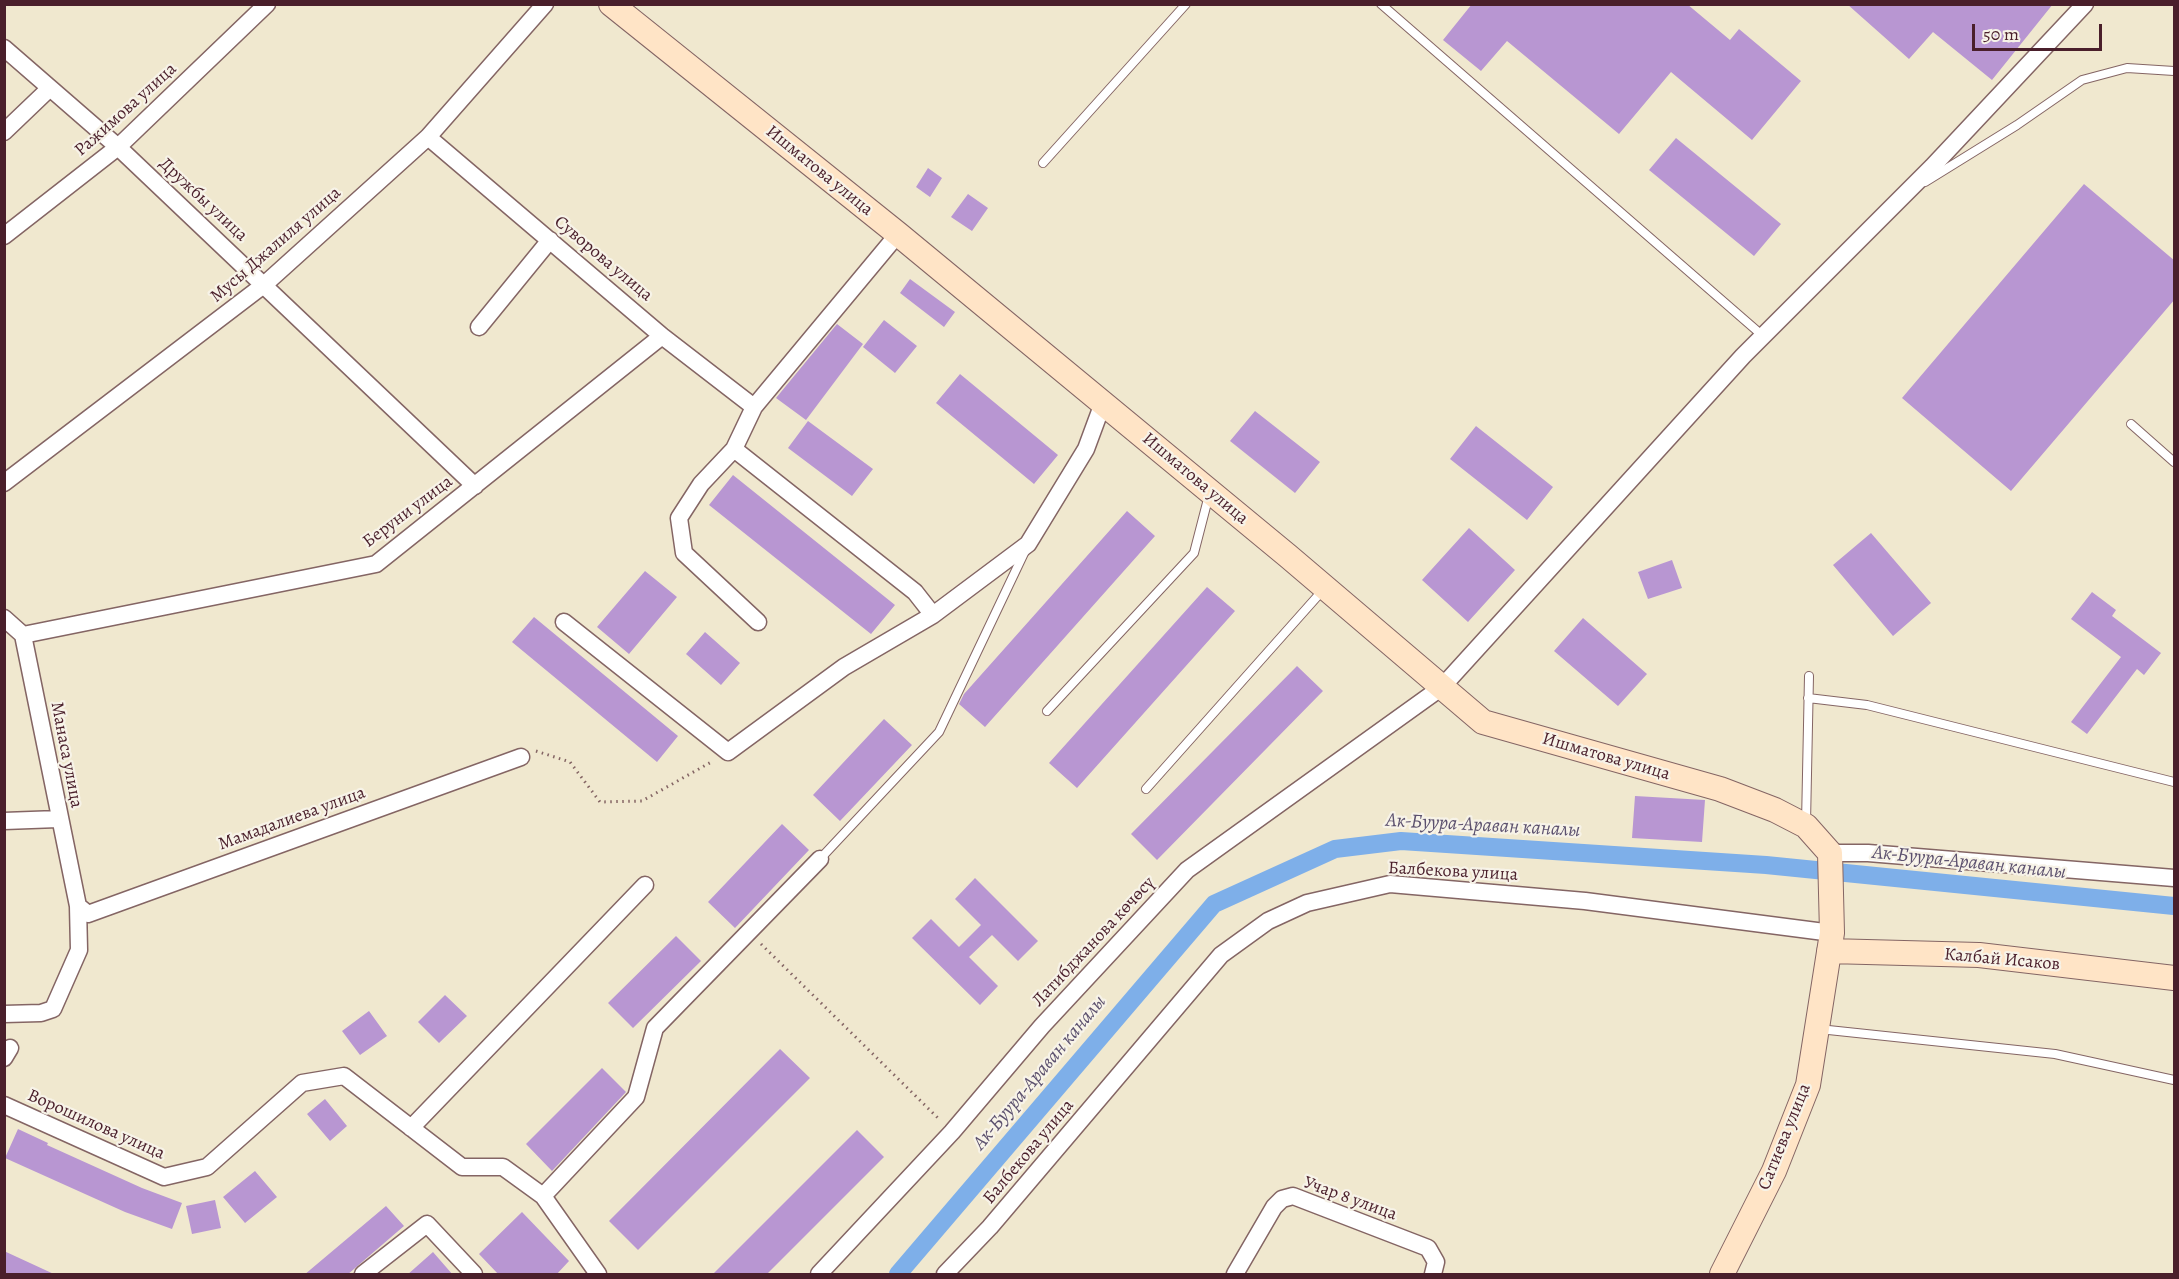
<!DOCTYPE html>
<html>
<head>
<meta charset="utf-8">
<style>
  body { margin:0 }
  #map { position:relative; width:2179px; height:1279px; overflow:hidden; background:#f0e8cf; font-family:Alegreya,serif }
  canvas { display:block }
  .frame { position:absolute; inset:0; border:6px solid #4a1f2b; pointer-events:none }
  .scale { position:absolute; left:1972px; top:24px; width:130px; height:27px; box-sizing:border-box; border:3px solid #4a1f2b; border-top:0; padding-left:8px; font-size:18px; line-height:21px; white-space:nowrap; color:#4a1f2b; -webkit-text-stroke:4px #f7f3e8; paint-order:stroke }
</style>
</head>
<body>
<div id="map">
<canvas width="2179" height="1279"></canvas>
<div class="frame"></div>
<div class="scale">50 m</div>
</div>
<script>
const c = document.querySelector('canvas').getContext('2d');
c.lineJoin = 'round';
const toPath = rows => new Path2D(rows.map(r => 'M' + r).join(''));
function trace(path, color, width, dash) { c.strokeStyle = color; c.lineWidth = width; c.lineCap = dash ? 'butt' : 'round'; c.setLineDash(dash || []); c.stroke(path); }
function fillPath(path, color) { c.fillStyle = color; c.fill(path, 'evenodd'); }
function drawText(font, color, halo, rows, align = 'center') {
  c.font = font + ' Alegreya,serif'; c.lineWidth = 4.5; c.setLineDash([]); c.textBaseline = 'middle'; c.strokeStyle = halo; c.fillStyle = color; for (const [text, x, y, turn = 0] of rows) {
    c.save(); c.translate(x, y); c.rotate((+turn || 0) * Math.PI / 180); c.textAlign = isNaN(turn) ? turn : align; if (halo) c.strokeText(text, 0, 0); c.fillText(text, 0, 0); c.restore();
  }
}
const canal = toPath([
  [898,1274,1214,904,1335,849,1401,841,1766,865,2174,906]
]);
const building = toPath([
  [1472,4,1687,4,1730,40,1739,29,1801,81,1752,140,1671,72,1619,134,1507,41,1481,71,1443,40],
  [1847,4,2053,4,1992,80,1933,32,1909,59],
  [1676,138,1781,224,1754,256,1649,170],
  [928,168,942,178,930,197,916,187],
  [2084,184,2175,261,2175,299,2011,491,1902,398],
  [968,194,988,208,972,231,951,217],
  [910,279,955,312,944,327,900,293],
  [884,320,917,346,895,373,863,347],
  [837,324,863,344,806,420,776,398],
  [960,374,1058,455,1034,484,936,403],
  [1255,411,1320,462,1295,493,1230,441],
  [808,421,873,469,852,496,788,448],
  [1476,426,1553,487,1527,520,1450,459],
  [733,475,895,605,871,634,709,505],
  [1127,511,1155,536,985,727,959,704,964,694],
  [1469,528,1515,570,1468,622,1422,580],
  [1871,533,1931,603,1893,636,1833,565],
  [1672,560,1682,588,1648,599,1638,572],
  [645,571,677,597,629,654,597,627],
  [1207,587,1235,611,1077,788,1049,763],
  [2092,592,2116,610,2112,616,2161,653,2144,675,2137,669,2087,734,2071,722,2121,657,2071,619],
  [534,617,678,736,657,762,512,642],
  [1583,618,1647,674,1618,706,1554,651],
  [705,632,740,663,721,685,686,654],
  [1297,666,1323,691,1157,860,1131,834],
  [884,719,912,745,840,821,813,795],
  [1635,796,1705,800,1702,842,1632,838],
  [782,824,809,850,735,928,708,902],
  [975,878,1038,941,1018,961,992,935,969,957,998,986,980,1005,912,938,931,919,959,947,981,925,955,899],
  [676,936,701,961,633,1028,608,1003],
  [445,995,467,1016,439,1043,418,1022],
  [369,1011,387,1036,360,1055,342,1031],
  [780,1049,810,1078,638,1250,609,1221],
  [602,1068,626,1092,552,1171,526,1144],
  [325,1099,347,1126,330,1141,307,1114],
  [18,1129,48,1143,47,1145,142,1188,182,1203,172,1229,125,1212,5,1158],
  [857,1130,884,1157,766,1275,712,1275],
  [255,1171,277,1197,245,1223,223,1197],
  [215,1200,221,1228,192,1234,186,1206],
  [386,1206,404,1226,347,1275,304,1275],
  [522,1212,569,1261,556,1275,499,1275,479,1254],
  [4,1251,56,1275,4,1275],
  [433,1252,453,1275,407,1275]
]);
const path = toPath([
  [536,751,570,762,600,802,642,801,713,761],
  [761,944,940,1120]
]);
const service = toPath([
  [1381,4,1763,336],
  [1043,163,1186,4],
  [1925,182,2017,125,2082,80,2127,68,2174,71],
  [2131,424,2174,462],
  [1808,698,1867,705,2174,782],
  [1047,711,1194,553,1209,495],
  [1146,789,1323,590],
  [1806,823,1809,676],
  [820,859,939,732,1025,551],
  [1819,1029,2055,1054,2174,1080]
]);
const minor = toPath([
  [4,48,118,147,475,486],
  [4,132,50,88],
  [428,137,662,336,754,407],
  [4,236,118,147,267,4],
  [479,327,550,240],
  [734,449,915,592,933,615],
  [4,483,265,284,428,137,545,4],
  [4,618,23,635,78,906,79,950,53,1009,41,1013,4,1014],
  [564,622,728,752,844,667,933,615,1028,544,1086,449,1103,403],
  [758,622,684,553,679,518,701,484,734,449,754,407,898,234],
  [23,635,376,564,662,336],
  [4,821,58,819],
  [1830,853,1868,853,2174,878],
  [78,906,88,914,521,757],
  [4,1058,10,1048],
  [4,1105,164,1177,207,1167,302,1083,344,1076,462,1167,503,1167,543,1196,598,1274],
  [411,1128,645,885],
  [543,1196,636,1097,655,1028,820,859],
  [363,1274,427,1224,474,1274],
  [819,1274,952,1132,1042,1026,1187,870,1442,687,1743,356,1932,167,2085,4],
  [945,1274,990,1227,1221,955,1268,921,1307,903,1390,884,1585,901,1832,933],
  [1235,1274,1274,1207,1282,1199,1293,1196,1428,1248,1436,1262,1433,1274]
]);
const secondary = toPath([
  [611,4,898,234,1288,556,1483,722,1720,789,1775,810,1806,826,1830,853,1832,933,1808,1085,1774,1171,1722,1274],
  [1829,951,1979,955,2174,978]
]);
const streetNames = [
  ["Ражимова улица",126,110,-42],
  ["Ишматова улица",819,171,39],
  ["Дружбы улица",203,200,43],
  ["Мусы Джалиля улица",276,245,-41],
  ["Суворова улица",603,259,40],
  ["Ишматова улица",1195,479,40],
  ["Беруни улица",408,512,-37],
  ["Манаса улица",66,755,79],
  ["Ишматова улица",1606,757,16],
  ["Мамадалиева улица",292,819,-20],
  ["Балбекова улица",1453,872,3],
  ["Латибджанова көчөсү",1094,942,-47],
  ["Калбай Исаков",2002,960,5],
  ["Ворошилова улица",96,1125,24],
  ["Сатиева улица",1785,1137,-68],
  ["Балбекова улица",1029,1152,-50],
  ["Учар 8 улица",1350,1199,20]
];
const waterNames = [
  ["Ак-Буура-Араван каналы",1483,826,3],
  ["Ак-Буура-Араван каналы",1969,863,6],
  ["Ак-Буура-Араван каналы",1040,1073,-50]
];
trace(canal, '#7eafe9', 18);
fillPath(building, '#b896d2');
trace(service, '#846564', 10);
trace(minor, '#846564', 19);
trace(secondary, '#846564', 26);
trace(path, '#846564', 3, [1.5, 4.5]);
trace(service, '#fff', 8);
trace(minor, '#fff', 16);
trace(secondary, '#ffe4c6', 24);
drawText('18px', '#4a1f2b', '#f7f3e8', streetNames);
drawText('italic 20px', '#5c516e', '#f7f3e8', waterNames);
</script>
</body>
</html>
